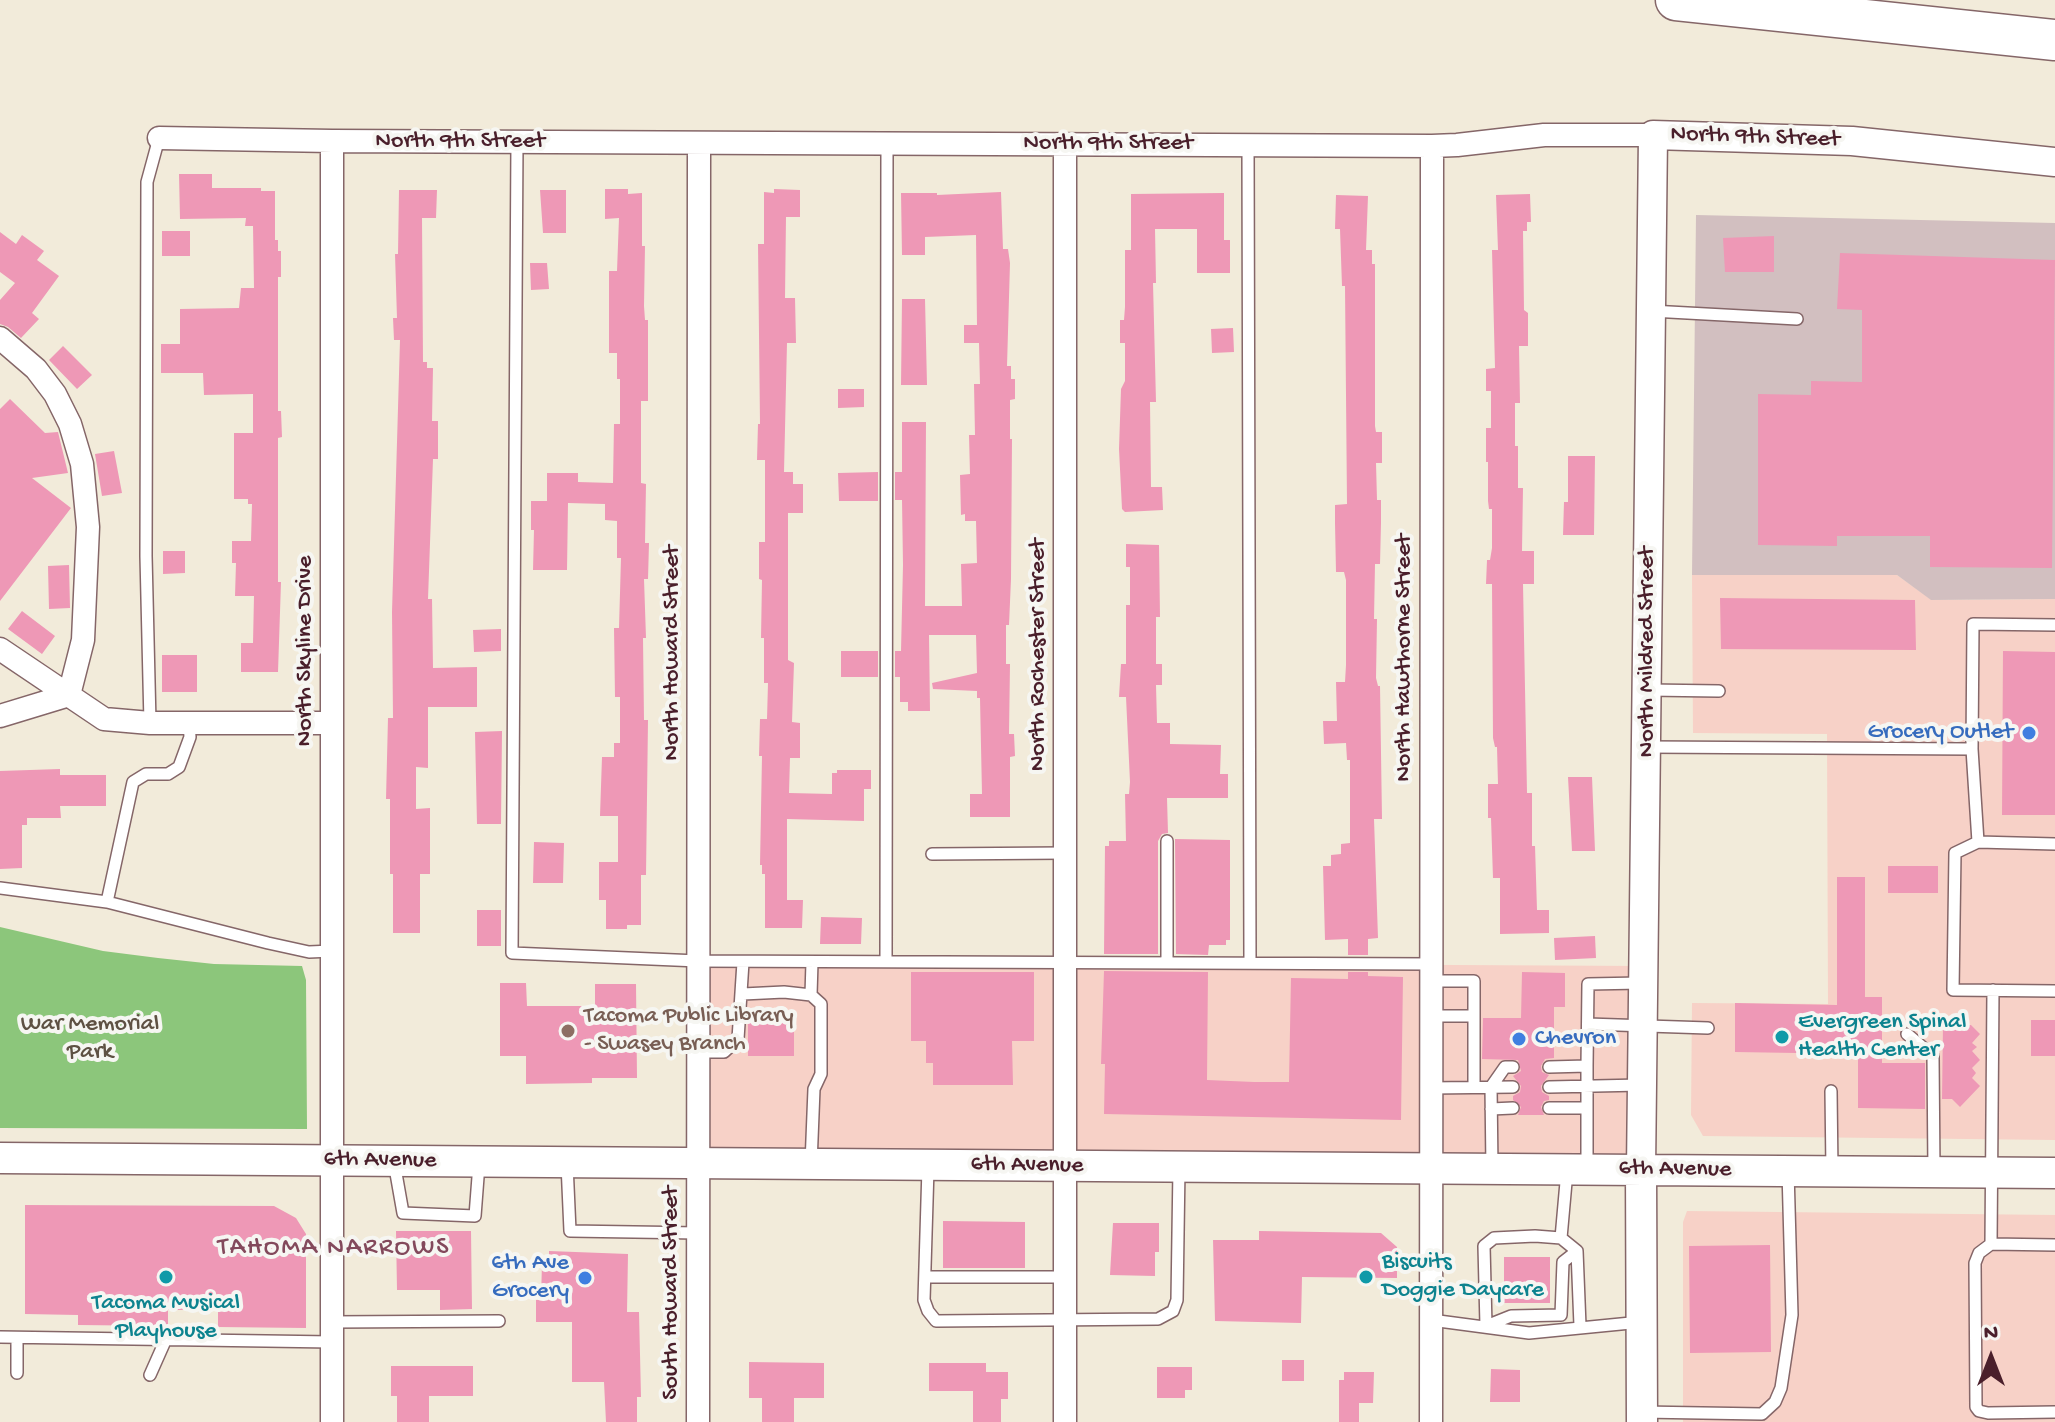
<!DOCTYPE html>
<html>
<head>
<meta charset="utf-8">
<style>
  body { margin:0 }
  #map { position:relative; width:2055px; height:1422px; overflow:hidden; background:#f2ebda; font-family:"Gochi Hand",sans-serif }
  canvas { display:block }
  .north { position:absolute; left:1951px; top:1318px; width:80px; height:80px; -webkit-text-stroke:6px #f6f6f2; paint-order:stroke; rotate:0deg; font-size:22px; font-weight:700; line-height:32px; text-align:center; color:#4a1f2b }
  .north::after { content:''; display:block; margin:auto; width:28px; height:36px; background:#4a1f2b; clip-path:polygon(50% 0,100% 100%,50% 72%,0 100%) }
</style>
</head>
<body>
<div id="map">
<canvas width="2055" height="1422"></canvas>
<div class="north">N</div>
</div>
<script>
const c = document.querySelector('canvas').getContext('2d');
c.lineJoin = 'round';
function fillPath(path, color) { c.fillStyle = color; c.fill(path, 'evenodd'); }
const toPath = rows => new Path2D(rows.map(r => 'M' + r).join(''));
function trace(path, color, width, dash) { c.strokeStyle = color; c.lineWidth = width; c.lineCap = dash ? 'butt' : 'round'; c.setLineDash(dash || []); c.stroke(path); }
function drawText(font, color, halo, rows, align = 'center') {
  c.font = font + ' "Gochi Hand",sans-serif'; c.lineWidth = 8; c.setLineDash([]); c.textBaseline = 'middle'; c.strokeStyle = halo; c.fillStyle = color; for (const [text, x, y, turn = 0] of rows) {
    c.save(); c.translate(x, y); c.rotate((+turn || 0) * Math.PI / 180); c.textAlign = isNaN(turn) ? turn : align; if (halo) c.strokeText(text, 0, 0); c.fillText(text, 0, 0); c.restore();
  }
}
const built = toPath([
  [1692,575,1897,575,1932,600,2055,599,2055,1140,1703,1136,1691,1115,1692,1003,1828,1004,1827,734,1693,733],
  [698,961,1645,966,1641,1169,698,1164],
  [1687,1211,2055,1215,2055,1422,1683,1422,1683,1222]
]);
const industrial = toPath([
  [1696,215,2055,223,2055,599,1931,600,1897,575,1692,575]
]);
const green = toPath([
  [0,927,103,951,158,958,214,964,302,966,306,980,307,1129,0,1128]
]);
const building = toPath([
  [179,174,212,174,212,188,261,188,261,191,275,191,275,240,278,240,278,251,281,251,281,277,278,277,278,411,281,411,282,437,278,438,278,582,281,582,278,672,241,672,241,643,253,643,254,596,235,596,236,563,232,563,232,541,251,541,252,504,248,504,248,499,234,499,234,433,253,433,253,394,204,395,203,373,161,373,161,344,180,344,180,309,239,308,241,288,254,288,253,226,245,226,246,218,180,219],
  [605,189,628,189,628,194,642,193,642,246,645,246,644,306,645,320,648,320,648,401,641,401,641,483,646,484,645,543,649,543,648,579,644,579,646,638,643,638,644,720,648,720,646,875,641,875,641,925,627,925,627,929,606,929,606,900,599,900,599,862,618,862,618,816,600,816,602,757,614,757,614,743,620,743,620,697,615,697,614,628,619,628,621,558,617,558,617,521,605,520,605,504,568,503,567,570,533,570,534,530,531,530,531,501,547,501,547,473,578,473,578,482,613,483,614,424,620,424,620,379,617,379,617,353,609,353,609,271,617,271,619,218,605,219],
  [774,189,800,190,800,217,786,217,785,298,795,298,796,343,787,343,784,472,793,472,793,484,803,484,803,513,788,513,788,660,794,663,792,722,800,723,800,758,790,758,789,793,832,794,832,773,837,773,837,770,871,770,871,789,864,789,864,821,787,819,787,900,803,900,802,928,765,928,765,874,762,874,762,865,760,865,762,756,759,756,760,719,767,719,768,683,764,683,764,638,761,638,762,580,759,579,759,542,765,542,765,460,757,460,758,424,760,424,758,244,764,244,764,192,774,193],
  [399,190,437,190,436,218,422,218,423,362,427,362,427,368,433,368,432,421,438,421,438,459,433,459,428,599,432,599,433,668,477,667,477,707,428,707,428,768,416,767,416,809,430,808,430,874,420,874,420,933,393,933,393,874,390,874,390,799,386,799,388,718,393,718,392,612,400,340,394,340,393,318,397,318,395,254,398,254],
  [540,190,566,190,566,233,543,233],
  [1001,192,1003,249,1008,249,1010,263,1007,366,1011,366,1011,379,1015,379,1015,399,1010,400,1010,439,1012,439,1011,579,1009,625,1006,625,1006,664,1010,664,1009,734,1014,734,1015,756,1010,757,1010,817,970,817,970,794,982,794,980,698,977,698,977,691,933,689,932,683,977,673,976,635,929,635,930,711,908,711,908,702,900,702,900,677,895,677,895,651,901,651,903,565,902,500,895,500,895,472,902,472,902,422,926,422,925,606,962,606,961,564,977,563,976,521,965,521,965,514,961,515,960,475,970,474,969,435,975,435,974,384,980,384,979,343,964,343,964,325,977,325,976,235,925,237,925,255,902,255,901,193,937,193,937,195],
  [1224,193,1224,240,1230,240,1230,273,1197,273,1197,229,1155,229,1156,283,1153,283,1156,402,1150,402,1151,487,1162,487,1163,510,1125,512,1122,509,1119,449,1121,389,1125,381,1125,343,1120,343,1120,320,1124,320,1125,307,1125,250,1131,250,1131,194],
  [1530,194,1531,222,1527,222,1527,231,1523,231,1524,310,1528,313,1528,346,1519,346,1520,403,1515,403,1515,446,1518,446,1518,488,1523,488,1522,551,1534,551,1534,584,1523,584,1527,793,1532,793,1532,846,1535,846,1537,910,1549,910,1549,933,1500,934,1500,878,1493,878,1491,818,1488,818,1488,784,1498,784,1497,747,1495,747,1493,738,1492,584,1486,584,1487,560,1490,560,1492,548,1492,509,1489,509,1488,501,1488,462,1486,462,1486,428,1491,428,1491,391,1486,391,1486,369,1495,368,1492,250,1498,250,1496,195],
  [1336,195,1368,196,1366,250,1372,250,1372,264,1375,264,1375,426,1376,432,1382,432,1382,463,1376,463,1377,500,1381,500,1381,523,1380,564,1375,564,1374,619,1377,619,1376,678,1378,686,1380,686,1382,819,1374,819,1378,938,1368,939,1368,955,1348,955,1348,939,1325,940,1323,866,1331,866,1331,855,1341,854,1341,844,1350,843,1350,760,1347,760,1346,743,1324,744,1323,721,1337,721,1336,682,1345,682,1346,665,1346,580,1344,572,1336,572,1335,523,1335,505,1347,504,1345,286,1342,286,1340,229,1335,229],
  [162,231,190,231,190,256,162,256],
  [0,232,16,244,22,235,44,251,37,260,59,276,32,313,39,319,21,338,8,327,0,324,0,300,15,283,0,272],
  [1774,236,1774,272,1725,272,1723,238],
  [1840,253,2055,260,2052,568,1930,567,1930,536,1837,536,1837,546,1758,545,1758,394,1811,395,1811,381,1862,382,1862,310,1837,309],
  [530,263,547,263,549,289,531,290],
  [902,299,925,299,927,385,901,385],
  [1233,328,1234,352,1212,353,1211,329],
  [63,346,92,375,77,389,49,360],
  [838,389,864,389,864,407,838,408],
  [10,399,45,433,58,432,68,473,32,478,71,508,0,601,0,409],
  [114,451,122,493,102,496,95,454],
  [1568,456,1595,456,1594,535,1563,535,1564,502,1568,502],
  [878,472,878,501,839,501,838,473],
  [1126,544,1159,545,1160,617,1156,617,1156,664,1162,664,1162,685,1156,685,1157,723,1170,723,1170,744,1221,745,1220,774,1228,774,1228,798,1167,798,1168,833,1162,834,1158,841,1158,954,1104,954,1105,846,1109,846,1109,841,1126,841,1125,794,1129,794,1130,782,1126,697,1119,697,1121,664,1126,664,1126,605,1130,605,1130,567,1126,567],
  [163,551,185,551,185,573,163,574],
  [69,565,70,608,49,609,48,566],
  [1720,598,1915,600,1916,650,1721,649],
  [22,611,55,636,42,654,8,629],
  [501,629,501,651,474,652,473,630],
  [841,651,878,651,878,677,841,677],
  [2003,651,2055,652,2055,815,2002,815],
  [162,655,197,655,197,692,162,692],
  [502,731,501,824,477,824,475,732],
  [60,769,60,775,106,775,106,806,60,806,61,818,27,818,27,825,22,825,22,868,0,869,0,771],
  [1568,777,1592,777,1595,851,1572,851],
  [1175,839,1230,840,1230,940,1226,940,1226,945,1209,945,1208,955,1176,954],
  [534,842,564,843,563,883,533,883],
  [1888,866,1938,866,1938,893,1888,893],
  [1837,877,1865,877,1865,997,1882,997,1882,1063,1925,1063,1925,1109,1858,1108,1858,1054,1735,1052,1735,1003,1837,1005],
  [477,910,501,910,501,946,477,946],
  [821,917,862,918,861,944,820,944],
  [1595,936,1596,958,1555,960,1554,938],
  [1104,971,1208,972,1207,1080,1254,1082,1289,1082,1291,978,1348,979,1348,972,1368,972,1368,976,1403,977,1401,1120,1104,1114,1105,1064,1101,1064],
  [911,972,1034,972,1034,1041,1012,1041,1013,1085,933,1085,933,1063,926,1063,926,1041,911,1041],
  [1522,972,1565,973,1565,1007,1554,1007,1554,1058,1545,1059,1541,1066,1542,1072,1549,1075,1541,1086,1542,1092,1549,1096,1549,1100,1544,1101,1541,1107,1544,1115,1518,1115,1521,1107,1513,1100,1513,1096,1520,1092,1521,1086,1513,1076,1521,1071,1518,1060,1482,1059,1483,1018,1521,1018],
  [500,983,526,983,527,1006,595,1006,595,984,636,984,637,1078,592,1078,592,1083,526,1084,526,1056,500,1056],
  [748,1012,794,1012,794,1056,748,1056],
  [2031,1020,2055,1020,2055,1056,2031,1056],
  [1943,1025,1971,1025,1980,1034,1972,1043,1977,1047,1972,1051,1980,1060,1972,1068,1976,1073,1972,1078,1980,1086,1960,1107,1952,1099,1942,1099],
  [25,1205,274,1206,296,1218,306,1234,306,1328,218,1327,218,1310,168,1310,168,1326,78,1325,78,1315,25,1314],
  [943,1221,1025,1222,1025,1268,943,1268],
  [1113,1223,1159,1223,1159,1252,1155,1252,1155,1276,1110,1275],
  [396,1231,471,1231,472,1309,440,1310,440,1290,397,1290],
  [1259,1231,1381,1233,1397,1247,1397,1278,1302,1277,1301,1323,1215,1321,1213,1240,1259,1240],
  [1770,1245,1771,1352,1690,1353,1689,1246],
  [549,1251,628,1254,627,1312,639,1312,641,1397,637,1397,637,1422,606,1422,604,1382,572,1382,572,1322,536,1322,536,1300,541,1300,542,1262,549,1262],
  [1504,1257,1550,1257,1550,1303,1504,1303],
  [1282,1360,1304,1360,1304,1381,1282,1381],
  [749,1362,824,1363,824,1398,794,1398,794,1422,762,1422,762,1398,749,1398],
  [929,1363,986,1363,986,1372,1008,1372,1008,1399,1001,1399,1001,1422,973,1422,973,1391,929,1391],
  [391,1366,473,1366,473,1396,429,1396,429,1422,397,1422,397,1396,391,1396],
  [1157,1367,1192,1367,1192,1390,1185,1390,1185,1398,1157,1398],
  [1491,1369,1520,1370,1520,1402,1490,1402],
  [1344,1372,1374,1372,1373,1403,1359,1403,1359,1422,1339,1422,1339,1380,1344,1380]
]);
const service = toPath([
  [517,142,512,953,698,961,1431,964],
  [1248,145,1250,963],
  [1651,311,1797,319],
  [1649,690,1719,691],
  [150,723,146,556,147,182,159,138],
  [1648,747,1972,749],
  [1167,841,1167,963],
  [1978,842,1972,749,1973,624,2055,625],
  [2055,844,1978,842,1955,853,1953,990,2055,991],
  [932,854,1065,853],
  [0,888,107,902,133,782,146,774,168,774,179,767,190,737,189,722],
  [107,902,268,943,309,952,332,951],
  [886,962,887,143],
  [1431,981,1474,981,1474,1016,1431,1016],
  [743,994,784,992,811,995,821,1004,821,1074,814,1089,811,1164],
  [811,995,812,962],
  [1474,1016,1474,1087],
  [1588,1024,1708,1028],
  [1907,1034,1933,1056,1934,1172],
  [698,1052,724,1052,738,1039,743,962],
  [1587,1066,1588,984,1641,983],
  [1549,1067,1587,1066,1587,1169],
  [1549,1087,1641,1085],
  [1431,1088,1513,1087],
  [1831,1091,1832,1171],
  [1549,1108,1587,1108],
  [1491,1109,1513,1108],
  [394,1162,403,1213,475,1216,479,1164],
  [567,1164,570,1231,698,1233],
  [928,1168,924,1300,928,1311,936,1321,1158,1319,1173,1311,1177,1300,1179,1168],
  [1492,1169,1491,1087,1505,1067,1513,1067],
  [1561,1238,1567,1171],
  [1991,1244,1993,990],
  [2055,1245,1991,1244,1979,1253,1975,1263,1976,1407,1979,1411,1988,1413,2055,1412],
  [1577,1251,1563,1262,1561,1315,1511,1316,1486,1326,1484,1246,1494,1238,1535,1236,1561,1238,1577,1251,1580,1326],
  [925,1277,1065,1277],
  [1431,1320,1529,1333,1641,1322],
  [332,1322,499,1321],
  [0,1337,332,1342],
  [17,1373,17,1338],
  [150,1375,166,1339],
  [1642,1412,1762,1414,1775,1402,1781,1388,1792,1315,1788,1171]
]);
const minor = toPath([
  [159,138,332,141,1432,146,1457,145,1544,135,1653,135],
  [332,141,332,1422],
  [0,338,36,369,55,394,70,424,82,464,88,527,83,640,69,695],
  [0,649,104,719,150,723,332,723],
  [0,716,69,695],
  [698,1422,699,143],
  [1065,1422,1065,144],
  [1431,1422,1432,146]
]);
const tertiary = toPath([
  [1641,1169,1653,135,1852,141,2055,162]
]);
const secondary = toPath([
  [0,1158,2055,1173],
  [1641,1169,1642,1422]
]);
const motorway = toPath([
  [1676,0,2055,40]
]);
const markers = [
  [2029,733,8,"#3f7fe0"],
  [568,1031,8,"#8d6e63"],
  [1782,1037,8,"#0f9aa8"],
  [1519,1039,8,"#3f7fe0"],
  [166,1277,8,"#0f9aa8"],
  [1366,1277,8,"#0f9aa8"],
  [585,1278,8,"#3f7fe0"]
];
const streetNames = [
  ["North 9th Street",1755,138,2],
  ["North 9th Street",460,142],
  ["North 9th Street",1108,144],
  ["North Skyline Drive",306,651,-90],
  ["North Mildred Street",1648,652,-90],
  ["North Howard Street",673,653,-90],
  ["North Rochester Street",1039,655,-90],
  ["North Hawthorne Street",1405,658,-90],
  ["6th Avenue",380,1161,1],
  ["6th Avenue",1027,1166,1],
  ["6th Avenue",1675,1170,1],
  ["South Howard Street",672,1293,-90]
];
const shopNames = [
  ["Grocery Outlet",2013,733],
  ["Chevron",1535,1039,"left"],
  ["6th Ave",569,1264],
  ["Grocery",569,1292]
];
const educationNames = [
  ["Tacoma Public Library",584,1017],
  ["- Swasey Branch",584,1045]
];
const cultureNames = [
  ["Evergreen Spinal",1798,1023],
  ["Health Center",1798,1051],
  ["Biscuits",1382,1263],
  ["Doggie Daycare",1382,1291],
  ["Tacoma Musical",166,1304,"center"],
  ["Playhouse",166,1332,"center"]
];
const parkNames = [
  ["War Memorial",90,1025],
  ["Park",90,1053]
];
const neighbourhoodNames = [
  ["TAHOMA NARROWS",334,1249]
];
fillPath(built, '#f7d1c7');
fillPath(industrial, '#d2bfc0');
fillPath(green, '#8cc67b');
fillPath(building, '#ee98b6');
trace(service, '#856668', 14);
trace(minor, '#856668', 25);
trace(tertiary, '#856668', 31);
trace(secondary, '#856668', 33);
trace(motorway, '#856668', 43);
trace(service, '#fff', 11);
trace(minor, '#fff', 22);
trace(tertiary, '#fff', 28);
trace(secondary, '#fff', 30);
trace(motorway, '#fff', 40);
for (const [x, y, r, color] of markers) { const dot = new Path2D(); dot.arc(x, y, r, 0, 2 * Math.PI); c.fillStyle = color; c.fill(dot); trace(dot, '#f6f6f2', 3); }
drawText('24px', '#4a1f2b', '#f6f6f2', streetNames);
drawText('24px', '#366cbe', '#f6f6f2', shopNames, 'right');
drawText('24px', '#785e54', '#f6f6f2', educationNames, 'left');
drawText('24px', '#0d838f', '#f6f6f2', cultureNames, 'left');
drawText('24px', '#5e5143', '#f6f6f2', parkNames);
c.letterSpacing = '2px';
drawText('26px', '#83495c', '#f6f6f2', neighbourhoodNames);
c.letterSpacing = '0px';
</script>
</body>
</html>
